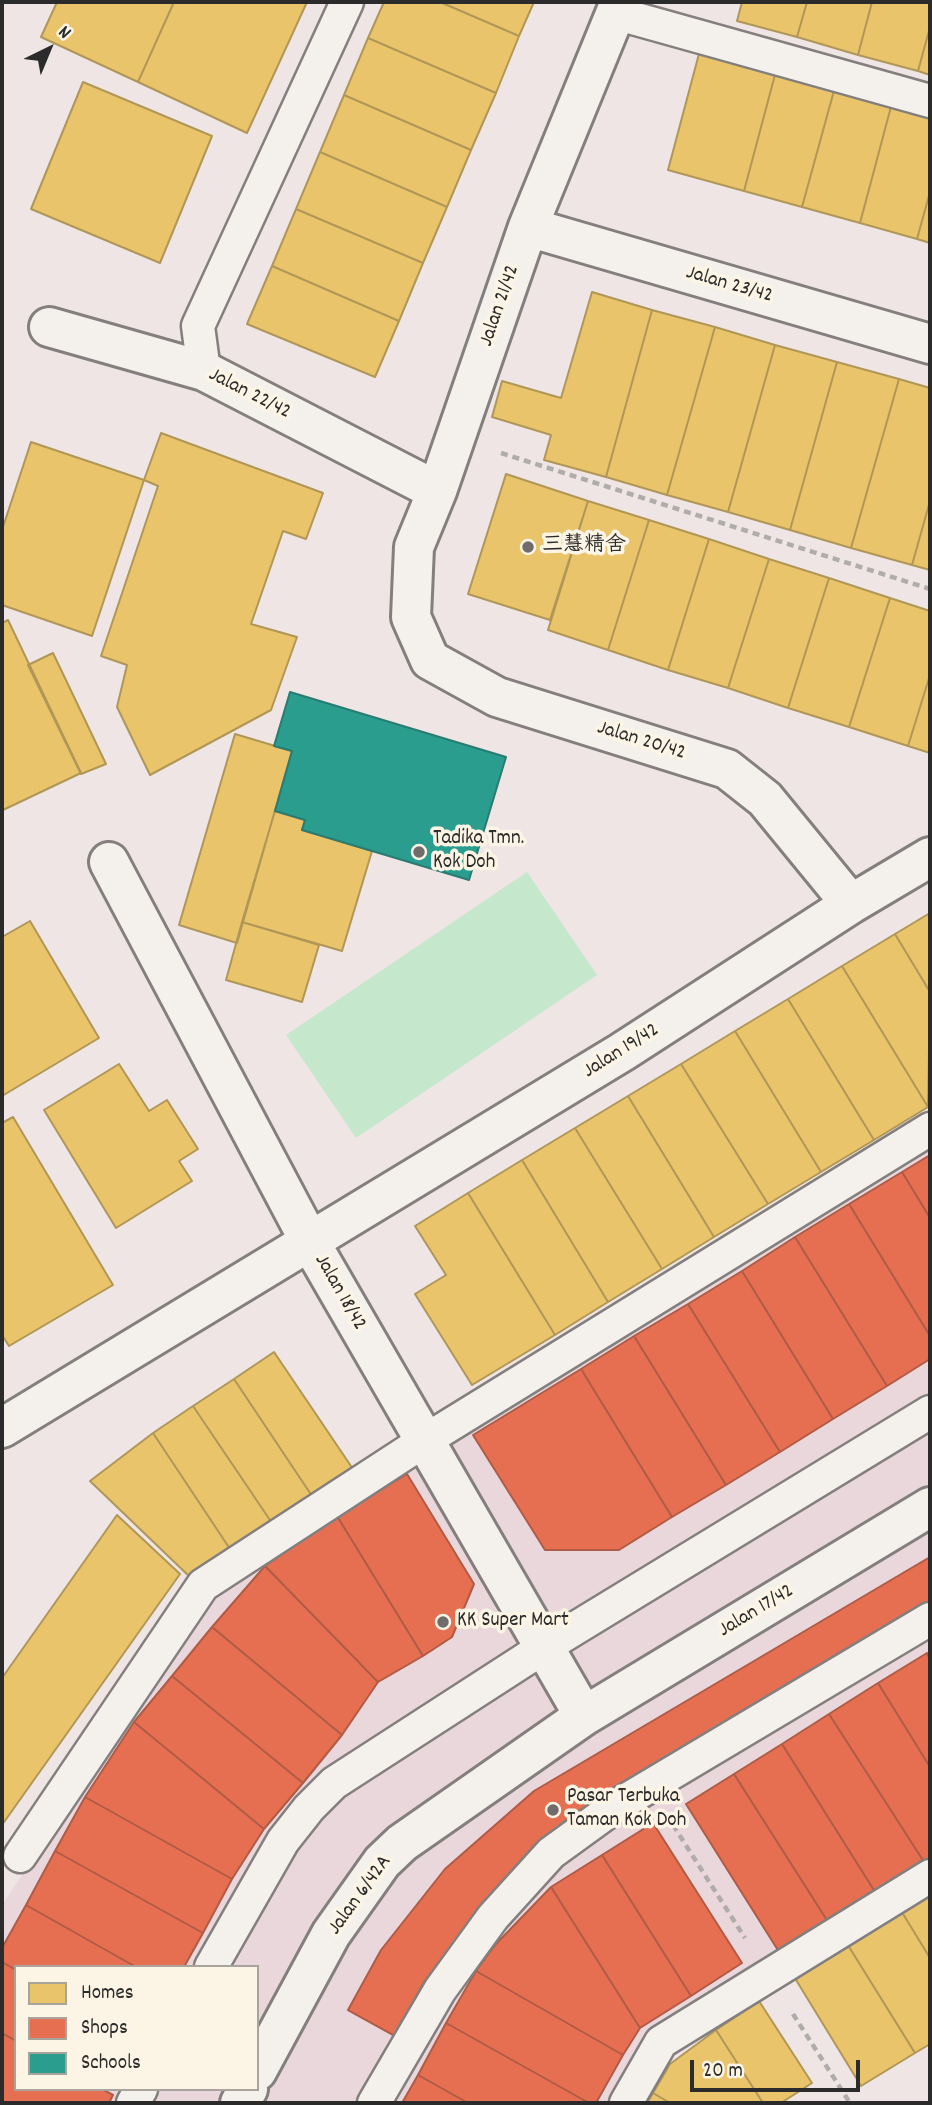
<!DOCTYPE html>
<html>
<head>
<meta charset="utf-8">
<style>
  body { margin:0 }
  #map { position:relative; width:932px; height:2105px; overflow:hidden; background:#efe5e4; font-family:Dekko,sans-serif }
  canvas { display:block }
  .frame { position:absolute; inset:0; border:4px solid #2b2b2b; pointer-events:none }
  .legend { position:absolute; left:14px; top:1965px; width:245px; height:126px; box-sizing:border-box; background:#fcf5e5; border:2px solid #a8a49b; margin:0; padding:9px 12px; list-style:none; font-size:21px; color:#2b2b2b }
  .legend li { display:flex; align-items:center; gap:14px; height:35px }
  .legend b { width:35px; border:2px solid #a8a49b }
  .north { position:absolute; left:14px; top:14px; width:70px; height:70px; -webkit-text-stroke:5px #fcf5e5; paint-order:stroke; rotate:43deg; font-size:19px; font-weight:700; line-height:28px; text-align:center; color:#2b2b2b }
  .north::after { content:''; display:block; margin:auto; width:24px; height:32px; background:#2b2b2b; clip-path:polygon(50% 0,100% 100%,50% 72%,0 100%) }
  .scale { position:absolute; left:690px; top:2060px; width:170px; height:32px; box-sizing:border-box; border:4px solid #2b2b2b; border-top:0; padding-left:9px; font-size:21px; line-height:24px; white-space:nowrap; color:#2b2b2b; -webkit-text-stroke:5px #fcf5e5; paint-order:stroke }
</style>
</head>
<body>
<div id="map">
<canvas width="932" height="2105"></canvas>
<div class="frame"></div>
<ul class="legend">
<li><b style="height:19px;background:#e9c46a"></b>Homes</li>
<li><b style="height:19px;background:#e76f51"></b>Shops</li>
<li><b style="height:19px;background:#2a9d8f"></b>Schools</li>
</ul>
<div class="north">N</div>
<div class="scale">20 m</div>
</div>
<script>
const c = document.querySelector('canvas').getContext('2d');
c.lineJoin = 'round';
function fillPath(path, color) { c.fillStyle = color; c.fill(path, 'evenodd'); }
const toPath = rows => new Path2D(rows.map(r => 'M' + r).join(''));
function trace(path, color, width, dash) { c.strokeStyle = color; c.lineWidth = width; c.lineCap = dash ? 'butt' : 'round'; c.setLineDash(dash || []); c.stroke(path); }
function drawText(font, color, halo, rows, align = 'center') {
  c.font = font + ' Dekko,"LXGW WenKai TC",sans-serif'; c.lineWidth = 7; c.setLineDash([]); c.textBaseline = 'middle'; c.strokeStyle = halo; c.fillStyle = color; for (const [text, x, y, turn = 0] of rows) {
    c.save(); c.translate(x, y); c.rotate((+turn || 0) * Math.PI / 180); c.textAlign = isNaN(turn) ? turn : align; if (halo) c.strokeText(text, 0, 0); c.fillText(text, 0, 0); c.restore();
  }
}
const built = toPath([
  [930,1142,930,1872,665,2036,625,2103,2,2103,2,1905,226,1570],
  [16,1967,257,1967,257,2089,16,2089]
]);
const green = toPath([
  [527,872,597,975,356,1138,286,1035]
]);
const homes = toPath([
  [57,2,174,2,138,82,41,37,57,2],
  [174,2,307,2,247,133,138,82,174,2],
  [384,2,440,2,519,36,496,93,368,38,384,2],
  [440,2,534,2,519,36,440,2],
  [742,2,807,2,797,37,737,21,742,2],
  [807,2,872,2,858,55,797,37,807,2],
  [872,2,930,2,930,27,918,71,858,55,872,2],
  [930,27,930,75,918,71,930,27],
  [368,38,496,93,471,150,344,95,368,38],
  [700,50,776,71,744,191,668,170,700,50],
  [776,71,835,87,802,207,744,191,776,71],
  [83,82,212,136,160,263,31,209,83,82],
  [835,87,892,103,860,223,802,207,835,87],
  [344,95,471,150,447,207,320,152,344,95],
  [892,103,930,113,930,192,917,239,860,223,892,103],
  [320,152,447,207,423,263,296,209,320,152],
  [930,192,930,243,917,239,930,192],
  [296,209,423,263,399,321,272,266,296,209],
  [272,266,399,321,375,377,247,324,272,266],
  [592,292,652,310,606,477,544,460,551,435,492,417,502,381,561,398,592,292],
  [652,310,715,327,667,495,606,477,652,310],
  [715,327,775,345,728,512,667,495,715,327],
  [775,345,837,362,790,530,728,512,775,345],
  [837,362,899,379,851,548,790,530,837,362],
  [899,379,930,388,930,501,912,565,851,548,899,379],
  [161,433,323,493,306,539,283,531,251,624,297,637,271,710,150,775,117,707,127,665,101,656,158,486,144,480,161,433],
  [31,442,144,480,92,636,2,605,2,530,31,442],
  [506,474,588,501,550,620,468,594,506,474],
  [588,501,649,520,608,650,548,630,588,501],
  [930,501,930,570,912,565,930,501],
  [649,520,709,539,668,670,608,650,649,520],
  [709,539,769,559,728,688,668,670,709,539],
  [769,559,829,578,788,708,728,688,769,559],
  [829,578,890,598,849,727,788,708,829,578],
  [890,598,930,611,930,675,908,746,849,727,890,598],
  [8,620,81,773,3,810,2,623,8,620],
  [53,653,106,764,81,774,28,665,53,653],
  [930,675,930,753,908,746,930,675],
  [235,734,292,751,237,943,179,925,235,734],
  [275,811,305,820,302,830,372,851,342,951,242,922,275,811],
  [930,913,930,992,895,934,930,913],
  [30,921,99,1038,2,1096,2,937,30,921],
  [242,922,319,945,302,1002,226,980,242,922],
  [895,934,930,992,928,1107,842,966,895,934],
  [842,966,928,1107,874,1140,788,999,842,966],
  [788,999,874,1140,821,1172,735,1031,788,999],
  [735,1031,821,1172,768,1204,681,1064,735,1031],
  [119,1064,149,1111,167,1100,198,1149,179,1161,192,1181,116,1228,44,1110,119,1064],
  [681,1064,768,1204,714,1237,628,1096,681,1064],
  [628,1096,714,1237,662,1269,575,1128,628,1096],
  [13,1117,113,1285,9,1346,2,1335,2,1123,13,1117],
  [575,1128,662,1269,608,1302,522,1160,575,1128],
  [522,1160,608,1302,555,1335,468,1193,522,1160],
  [468,1193,555,1335,472,1385,415,1294,446,1275,415,1226,468,1193],
  [274,1352,355,1472,314,1499,234,1379,274,1352],
  [234,1379,314,1499,274,1526,193,1406,234,1379],
  [193,1406,274,1526,232,1552,153,1433,193,1406],
  [153,1433,232,1552,192,1579,90,1481,153,1433],
  [117,1515,180,1574,2,1825,2,1678,117,1515],
  [930,1891,930,1958,900,1909,930,1891],
  [900,1909,930,1958,930,2044,915,2053,846,1942,900,1909],
  [846,1942,915,2053,861,2086,793,1975,846,1942],
  [759,2001,812,2083,781,2103,763,2103,716,2030,759,2001],
  [716,2030,763,2103,670,2103,653,2093,670,2064,716,2030],
  [653,2093,670,2103,647,2103,653,2093]
]);
const shops = toPath([
  [930,1155,930,1218,902,1172,930,1155],
  [902,1172,930,1218,930,1336,849,1204,902,1172],
  [849,1204,930,1336,930,1359,887,1386,795,1237,849,1204],
  [795,1237,887,1386,833,1419,742,1271,795,1237],
  [742,1271,833,1419,780,1452,688,1304,742,1271],
  [688,1304,780,1452,726,1485,634,1336,688,1304],
  [634,1336,726,1485,672,1517,581,1369,634,1336],
  [581,1369,672,1517,619,1550,545,1550,473,1435,581,1369],
  [407,1474,474,1584,452,1637,423,1656,337,1516,407,1474],
  [337,1516,423,1656,378,1682,265,1566,337,1516],
  [930,1557,930,1609,483,1905,424,1982,395,2036,348,2010,381,1950,445,1869,534,1791,930,1557],
  [265,1566,378,1682,342,1735,212,1627,265,1566],
  [212,1627,342,1735,303,1783,172,1676,212,1627],
  [927,1653,930,1659,930,1767,878,1683,927,1653],
  [172,1676,303,1783,264,1829,134,1722,172,1676],
  [878,1683,930,1767,930,1862,926,1865,829,1714,878,1683],
  [829,1714,926,1865,877,1895,782,1744,829,1714],
  [134,1722,264,1829,232,1879,85,1797,134,1722],
  [782,1744,877,1895,830,1925,734,1774,782,1744],
  [734,1774,830,1925,781,1955,686,1804,734,1774],
  [85,1797,232,1879,203,1933,55,1851,85,1797],
  [653,1823,742,1963,691,1996,602,1855,653,1823],
  [55,1851,203,1933,184,1967,136,1967,26,1905,55,1851],
  [602,1855,691,1996,640,2028,551,1887,602,1855],
  [551,1887,640,2028,623,2055,476,1971,495,1945,551,1887],
  [26,1905,136,1967,16,1967,16,1970,2,1962,2,1948,26,1905],
  [2,1962,16,1970,16,2041,2,2033,2,1962],
  [476,1971,623,2055,596,2103,589,2103,446,2023,476,1971],
  [446,2023,589,2103,468,2103,418,2075,446,2023],
  [2,2033,16,2041,16,2089,102,2089,113,2095,109,2103,2,2103,2,2033],
  [418,2075,468,2103,402,2103,418,2075]
]);
const schools = toPath([
  [290,692,506,757,469,880,302,830,305,820,275,811,292,751,274,746,290,692]
]);
const path = toPath([
  [501,453,930,589],
  [673,1825,745,1938],
  [793,2014,850,2103]
]);
const lane = toPath([
  [615,13,930,101],
  [204,371,198,326,347,2],
  [20,1856,203,1585,424,1441,930,1129],
  [211,1967,283,1841,309,1808,334,1783,543,1648,930,1412],
  [133,2103,141,2089],
  [374,2103,440,1990,493,1917,551,1853,613,1808,930,1619],
  [626,2103,661,2042,930,1876]
]);
const street = toPath([
  [620,2,528,227,437,491,414,547,411,617,430,660,497,697,727,769,765,799,851,904],
  [528,227,930,344],
  [49,327,204,371,437,491],
  [109,862,310,1242,584,1716],
  [2,1428,622,1052,851,904,930,857],
  [257,2071,331,1934,382,1862,402,1843,584,1716,930,1507],
  [240,2103,248,2089]
]);
const markers = [
  [528,547,7,"#706c6c"],
  [419,852,7,"#706c6c"],
  [443,1622,7,"#706c6c"],
  [553,1810,7,"#706c6c"]
];
const streetNames = [
  ["Jalan 23/42",729,286,16],
  ["Jalan 21/42",501,306,-71],
  ["Jalan 22/42",249,395,27],
  ["Jalan 20/42",641,742,17],
  ["Jalan 19/42",622,1052,-32],
  ["Jalan 18/42",339,1293,60],
  ["Jalan 17/42",757,1612,-31],
  ["Jalan 6/42A",361,1896,-54]
];
const poiNames = [
  ["三慧精舍",542,547],
  ["Tadika Tmn.",433,840],
  ["Kok Doh",433,864],
  ["KK Super Mart",457,1622],
  ["Pasar Terbuka",567,1798],
  ["Taman Kok Doh",567,1822]
];
fillPath(built, '#ead7db');
fillPath(green, '#c5e7cb');
fillPath(homes, '#e9c46a');
trace(homes, '#b09657', 2);
fillPath(shops, '#e76f51');
trace(shops, '#af5b46', 2);
fillPath(schools, '#2a9d8f');
trace(schools, '#2a7b71', 2);
trace(lane, '#837f7e', 37);
trace(street, '#837f7e', 44);
trace(path, '#afaca9', 4.5, [7, 5]);
trace(lane, '#f4f0eb', 32);
trace(street, '#f4f0eb', 38);
for (const [x, y, r, color] of markers) { const dot = new Path2D(); dot.arc(x, y, r, 0, 2 * Math.PI); c.fillStyle = color; c.fill(dot); trace(dot, '#fcf5e5', 2.5); }
drawText('21px', '#2b2b2b', '#fcf5e5', streetNames);
drawText('21px', '#2b2b2b', '#fcf5e5', poiNames, 'left');
</script>
</body>
</html>
